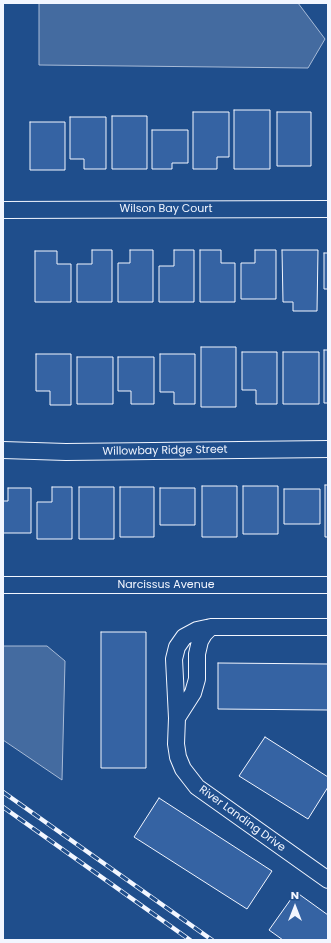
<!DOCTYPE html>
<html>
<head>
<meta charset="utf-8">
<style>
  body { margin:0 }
  #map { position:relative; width:331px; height:943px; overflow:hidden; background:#1f4e8c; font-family:Poppins,sans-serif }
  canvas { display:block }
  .frame { position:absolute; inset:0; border:4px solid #f2f6ff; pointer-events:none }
  .north { position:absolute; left:275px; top:887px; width:40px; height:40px; -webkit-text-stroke:3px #1f4e8c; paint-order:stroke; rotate:0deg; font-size:11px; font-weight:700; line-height:16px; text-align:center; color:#f2f6ff }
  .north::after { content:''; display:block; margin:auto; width:14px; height:18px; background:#f2f6ff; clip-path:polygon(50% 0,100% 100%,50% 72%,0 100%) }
</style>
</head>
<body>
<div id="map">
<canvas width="331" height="943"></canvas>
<div class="frame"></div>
<div class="north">N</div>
</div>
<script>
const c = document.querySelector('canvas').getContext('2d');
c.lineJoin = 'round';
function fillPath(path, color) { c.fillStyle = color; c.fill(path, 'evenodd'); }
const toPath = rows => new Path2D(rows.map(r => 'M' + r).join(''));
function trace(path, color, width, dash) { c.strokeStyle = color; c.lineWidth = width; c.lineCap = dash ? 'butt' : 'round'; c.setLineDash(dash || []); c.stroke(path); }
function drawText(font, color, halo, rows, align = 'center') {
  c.font = font + ' Poppins,sans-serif'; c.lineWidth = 3; c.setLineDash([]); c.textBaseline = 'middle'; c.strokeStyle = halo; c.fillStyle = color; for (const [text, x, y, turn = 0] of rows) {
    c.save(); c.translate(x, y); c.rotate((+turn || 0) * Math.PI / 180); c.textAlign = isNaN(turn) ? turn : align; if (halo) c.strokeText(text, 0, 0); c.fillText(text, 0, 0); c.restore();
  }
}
const water = toPath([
  [39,3,298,3,325,39,308,68,39,65,39,3],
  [3,646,47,646,65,661,62,780,3,740,3,646]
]);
const building = toPath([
  [234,110,270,110,270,169,234,169,234,110],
  [193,112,229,112,229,157,217,157,217,169,193,169,193,112],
  [277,112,311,112,311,166,277,166,277,112],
  [112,116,147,116,147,169,112,169,112,116],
  [70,117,106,117,106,169,84,169,84,159,70,159,70,117],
  [30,122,65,122,65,170,30,170,30,122],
  [152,130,188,130,188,163,172,163,172,169,152,169,152,130],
  [92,250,112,250,112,302,77,302,77,264,92,264,92,250],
  [130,250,153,250,153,302,118,302,118,263,130,263,130,250],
  [174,250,194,250,194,302,159,302,159,266,174,266,174,250],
  [200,250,221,250,221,263,235,263,235,302,200,302,200,250],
  [255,250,276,250,276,299,241,299,241,263,255,263,255,250],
  [282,250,318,250,317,311,293,311,293,302,283,302,282,250],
  [35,251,57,251,57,264,71,264,71,302,35,302,35,251],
  [324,253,328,253,328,289,324,289,324,253],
  [201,347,236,347,236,407,201,407,201,347],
  [324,350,328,350,328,403,324,403,324,350],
  [242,352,277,352,277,404,256,404,256,390,242,390,242,352],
  [283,352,319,352,319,404,283,404,283,352],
  [36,354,71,354,71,405,50,405,50,391,36,391,36,354],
  [160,354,195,354,195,404,174,404,174,392,160,392,160,354],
  [77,357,113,357,113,404,77,404,77,357],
  [118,357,154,357,154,404,131,404,131,391,118,391,118,357],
  [325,485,328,485,328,537,325,537,325,485],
  [202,486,237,486,237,537,202,537,202,486],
  [243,486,278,486,278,534,243,534,243,486],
  [52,487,72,487,72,539,37,539,37,502,52,502,52,487],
  [79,487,114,487,114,539,79,539,79,487],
  [120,487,154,487,154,537,120,537,120,487],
  [8,488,31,488,31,533,3,533,3,501,8,501,8,488],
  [160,488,195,488,195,525,160,525,160,488],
  [284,489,320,489,320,524,284,524,284,489],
  [101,632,146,632,146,768,101,768,101,632],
  [218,663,328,664,328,710,218,709,218,663],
  [265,737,328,777,328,787,308,819,239,776,265,737],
  [159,798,272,871,247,909,134,837,159,798],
  [296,892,328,915,328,940,283,940,269,930,296,892]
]);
const minor = toPath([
  [3,210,328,209],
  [3,450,66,452,328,449],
  [3,585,328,585],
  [328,627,211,627,197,630,184,637,177,647,174,659,177,718,176,744,178,757,183,769,197,787,328,880],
  [177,718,193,693,197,679,197,654,200,641,204,634,211,627]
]);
const rail = toPath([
  [3,792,212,940],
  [3,807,190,940]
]);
const streetNames = [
  ["Wilson Bay Court",166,209],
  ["Willowbay Ridge Street",165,451,-1],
  ["Narcissus Avenue",166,585],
  ["River Landing Drive",242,819,36]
];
fillPath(water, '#446ba0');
trace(water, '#a8bbd7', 1);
fillPath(building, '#3563a3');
trace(building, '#f2f6ff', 1);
trace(minor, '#f2f6ff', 18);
trace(minor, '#1f4e8c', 16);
trace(rail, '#f2f6ff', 4.5);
trace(rail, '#1f4e8c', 3, [9]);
drawText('11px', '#f2f6ff', '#1f4e8c', streetNames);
</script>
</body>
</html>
